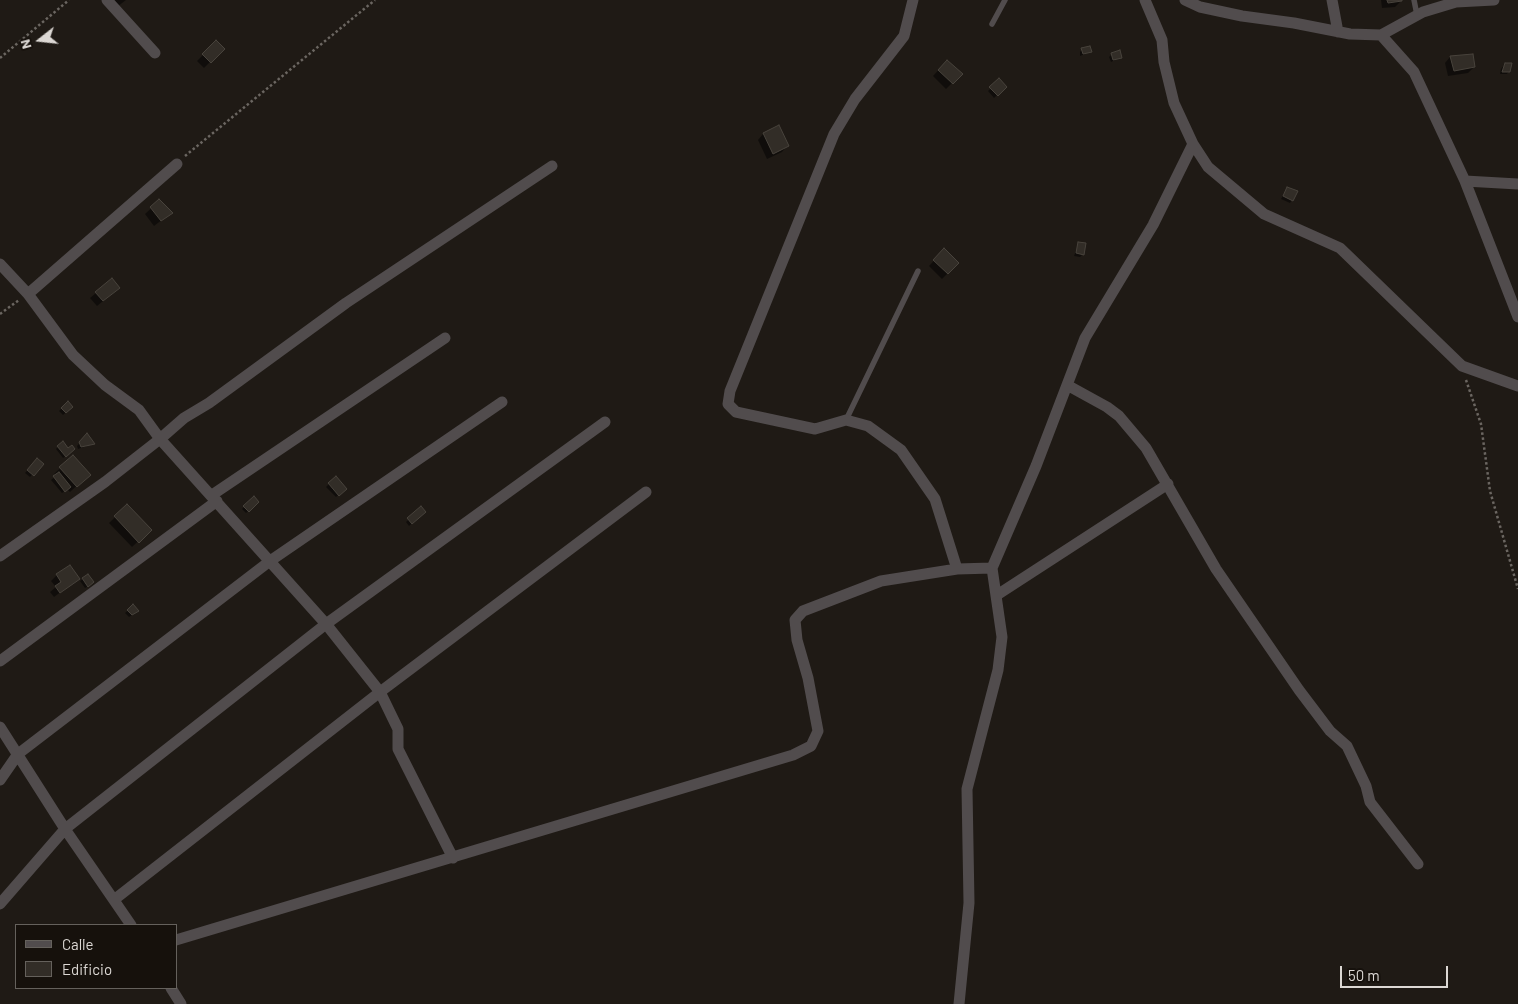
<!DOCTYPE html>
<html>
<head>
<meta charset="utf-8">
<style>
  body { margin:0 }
  #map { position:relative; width:1518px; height:1004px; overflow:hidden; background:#1f1a15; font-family:Barlow,sans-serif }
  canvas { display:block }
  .legend { position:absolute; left:15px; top:924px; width:162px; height:65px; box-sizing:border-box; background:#16110c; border:1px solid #65615c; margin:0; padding:6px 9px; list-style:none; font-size:15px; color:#dcd8d4 }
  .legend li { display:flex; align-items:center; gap:10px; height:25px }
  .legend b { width:25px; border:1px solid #65615c }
  .north { position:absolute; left:15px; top:15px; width:50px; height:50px; -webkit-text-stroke:4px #16110c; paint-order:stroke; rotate:254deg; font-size:14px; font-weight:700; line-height:20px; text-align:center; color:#dcd8d4 }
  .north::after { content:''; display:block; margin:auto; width:18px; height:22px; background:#dcd8d4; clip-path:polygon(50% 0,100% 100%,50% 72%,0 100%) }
  .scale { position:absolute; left:1340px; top:966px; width:108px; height:22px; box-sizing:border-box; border:2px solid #dcd8d4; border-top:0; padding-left:6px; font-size:15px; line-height:18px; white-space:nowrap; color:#dcd8d4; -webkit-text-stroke:4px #16110c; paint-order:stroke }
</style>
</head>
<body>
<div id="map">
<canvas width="1518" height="1004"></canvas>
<ul class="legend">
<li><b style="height:6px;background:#514c4d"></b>Calle</li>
<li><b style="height:14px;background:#322d27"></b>Edificio</li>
</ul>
<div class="north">N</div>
<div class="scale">50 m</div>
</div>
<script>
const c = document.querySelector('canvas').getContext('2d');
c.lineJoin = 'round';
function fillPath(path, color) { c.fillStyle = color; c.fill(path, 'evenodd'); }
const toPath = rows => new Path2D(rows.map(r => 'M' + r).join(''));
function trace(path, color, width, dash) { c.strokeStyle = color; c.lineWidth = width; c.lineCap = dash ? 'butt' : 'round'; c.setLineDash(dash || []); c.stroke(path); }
const shadow = toPath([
  [112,0,126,0,117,7],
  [1381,0,1401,0,1401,1,1395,7,1382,8],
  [216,42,223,49,204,68,197,61],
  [1082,49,1090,52,1080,56,1080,52],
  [1112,54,1121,57,1111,62,1109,57],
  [1450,57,1474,67,1468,73,1448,76,1445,63],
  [947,61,961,74,946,89,933,76],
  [1505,64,1509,71,1507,74,1500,74,1501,69],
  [999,80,1005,87,994,98,988,91],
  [778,127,787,146,782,152,767,159,758,140,763,134],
  [1288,188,1292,200,1290,203,1281,199],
  [159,201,171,213,154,226,145,214],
  [1079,243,1083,254,1080,257,1074,256],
  [944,250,958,263,942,279,929,266],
  [96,293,113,293,97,306,90,298],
  [68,403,72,407,63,415,59,411],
  [87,435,93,444,78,449,77,446],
  [58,447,71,452,63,458,56,449],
  [73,456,83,480,70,492,67,489,62,493,51,480,56,476,54,474],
  [37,460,42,464,30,477,25,473],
  [335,478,345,489,336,497,326,487],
  [254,497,258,502,246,513,242,509],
  [127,506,150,530,132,547,109,523],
  [421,508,424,512,409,526,406,522],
  [57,575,78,579,54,597,50,592,56,587,51,581],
  [83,579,90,585,85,588,80,581],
  [133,606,135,613,129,617,125,613]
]);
const building = toPath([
  [1387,0,1402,0,1402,1,1388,3,1387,0],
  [216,40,225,49,211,63,202,54,216,40],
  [1090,46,1092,52,1083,54,1081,48,1090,46],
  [1120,50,1122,58,1113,60,1111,53,1120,50],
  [1473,54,1475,67,1454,71,1450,56,1473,54],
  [947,60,963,74,953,84,938,70,947,60],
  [1505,63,1512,63,1510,72,1502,72,1505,63],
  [999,78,1007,87,998,96,989,87,999,78],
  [779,125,789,146,773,154,763,133,779,125],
  [1287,187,1298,191,1293,201,1283,196,1287,187],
  [159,199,173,213,161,221,150,207,159,199],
  [1078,242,1086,243,1084,255,1076,253,1078,242],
  [944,248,959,263,948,274,933,260,944,248],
  [112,278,120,288,103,301,95,292,112,278],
  [68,401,73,407,66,413,61,408,68,401],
  [87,433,95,444,81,447,79,442,87,433],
  [63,441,68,448,72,445,75,449,66,457,57,446,63,441],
  [73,455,91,475,77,487,59,467,73,455],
  [37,458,44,464,34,476,27,470,37,458],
  [59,472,71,487,65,492,53,476,59,472],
  [336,476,347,489,339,496,328,483,336,476],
  [254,496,259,502,249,512,243,506,254,496],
  [127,504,152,530,139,543,114,516,127,504],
  [421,506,426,512,412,524,407,518,421,506],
  [70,565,80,579,60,593,55,586,61,582,56,574,70,565],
  [88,574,94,582,88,587,82,578,88,574],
  [133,604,139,611,132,615,127,610,133,604]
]);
const path = toPath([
  [0,58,69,0],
  [185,156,375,0],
  [0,314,19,300],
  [1466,380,1481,424,1490,491,1518,589]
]);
const service = toPath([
  [1414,0,1417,15],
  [992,24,1005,0],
  [846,420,918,271]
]);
const minor = toPath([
  [107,0,155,53],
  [913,0,904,36,855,99,834,134,730,391,728,404,736,412,815,429,846,420,868,426,901,450,935,499,957,569],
  [1145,0,1162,40,1164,62,1174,103,1193,144,1208,167,1264,214,1340,248,1462,366,1518,386],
  [1185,0,1200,7,1242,16,1294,23,1350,34,1381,35,1423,12,1456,2,1494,0],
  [1332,0,1338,32],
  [1381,35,1414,72,1465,181,1518,317],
  [1465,181,1518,184],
  [0,264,28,294,73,355,105,385,139,410,160,439,105,482,0,556],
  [28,294,177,164],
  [1067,385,1107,407,1119,416,1146,448,1216,569,1299,690,1330,731,1347,746,1366,786,1370,802,1418,864],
  [212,495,445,338],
  [992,568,1036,466,1085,338,1153,225,1193,144],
  [997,595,1168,484],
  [0,661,217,501],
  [0,727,65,829,131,925],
  [0,780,18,754,270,561,502,402],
  [453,858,398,749,398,729,380,692,326,624,160,439,184,418,209,403,346,303,552,166],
  [115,899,380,692,646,492],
  [0,904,65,829,326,624,605,422],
  [176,940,793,755,811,746,818,731,808,678,797,640,795,620,803,611,881,581,957,569,992,568,1002,637,998,670,967,789,969,903,959,1004],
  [171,988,181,1004]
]);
fillPath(shadow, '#0007');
fillPath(building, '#322d27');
trace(building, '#48433c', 1);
trace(path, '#6b6661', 2.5, [2.5, 2.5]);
trace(service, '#514c4d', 5.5);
trace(minor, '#514c4d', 11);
</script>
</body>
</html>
